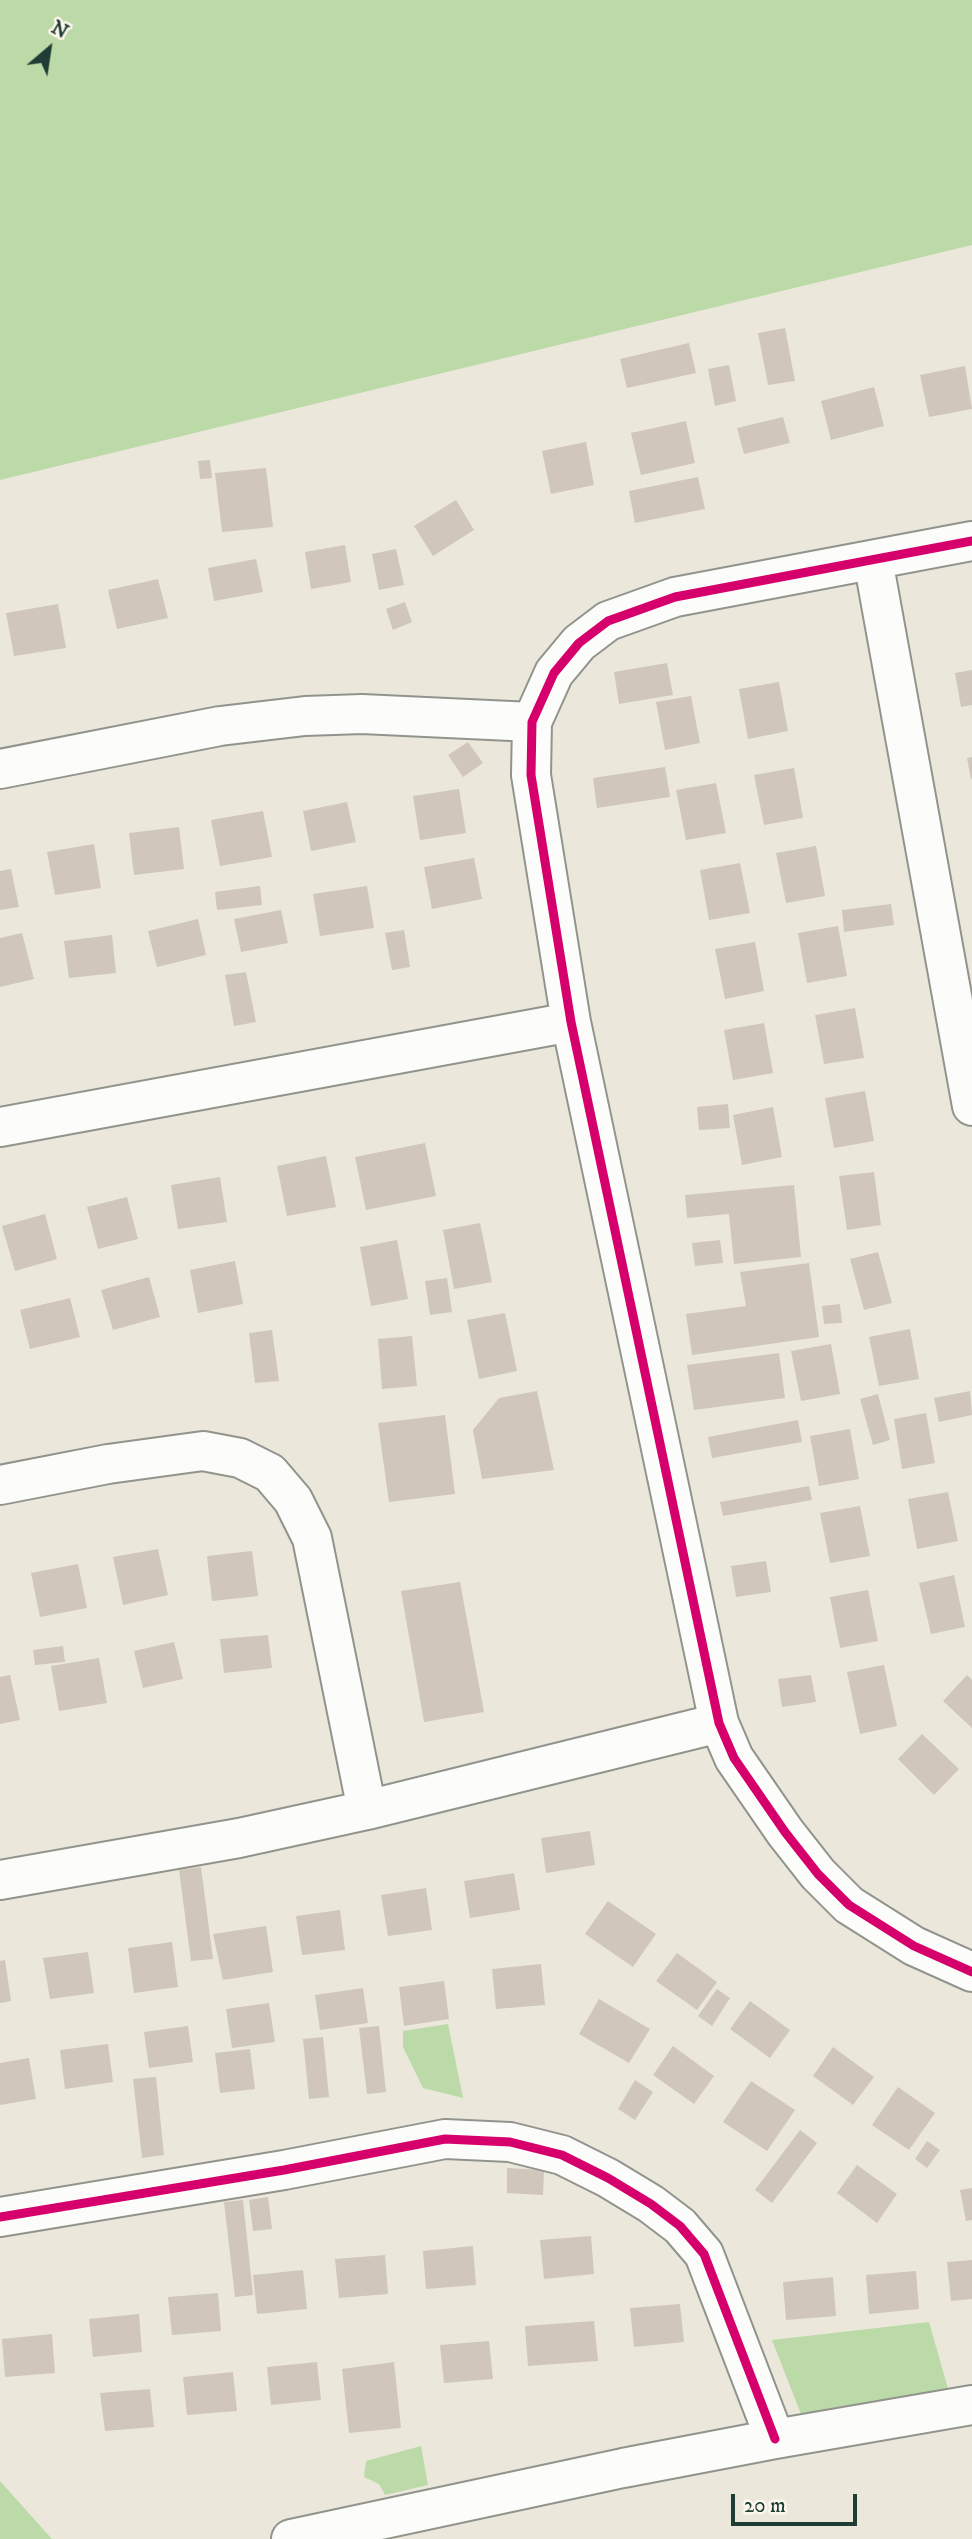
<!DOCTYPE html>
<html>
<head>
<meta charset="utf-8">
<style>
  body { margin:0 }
  #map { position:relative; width:972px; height:2539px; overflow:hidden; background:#ebe8db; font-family:"IM FELL DW Pica",serif }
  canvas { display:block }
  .north { position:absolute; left:14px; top:14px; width:70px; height:70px; -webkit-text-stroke:5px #fbf7ec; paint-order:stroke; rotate:29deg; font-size:19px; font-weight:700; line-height:28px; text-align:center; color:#1f3d34 }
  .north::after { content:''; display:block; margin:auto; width:24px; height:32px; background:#1f3d34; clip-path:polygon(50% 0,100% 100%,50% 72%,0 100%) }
  .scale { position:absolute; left:731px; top:2494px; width:126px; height:32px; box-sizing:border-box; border:4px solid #1f3d34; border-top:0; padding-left:9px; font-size:21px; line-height:24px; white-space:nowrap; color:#1f3d34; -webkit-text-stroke:5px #fbf7ec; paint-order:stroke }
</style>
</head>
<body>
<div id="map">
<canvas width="972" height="2539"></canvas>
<div class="north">N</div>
<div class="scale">20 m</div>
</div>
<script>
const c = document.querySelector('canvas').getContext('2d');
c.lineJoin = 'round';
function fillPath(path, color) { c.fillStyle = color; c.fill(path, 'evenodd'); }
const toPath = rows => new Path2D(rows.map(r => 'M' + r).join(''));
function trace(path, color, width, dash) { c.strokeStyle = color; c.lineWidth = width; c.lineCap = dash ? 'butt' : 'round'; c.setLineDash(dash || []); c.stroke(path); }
const green = toPath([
  [0,0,972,0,972,245,0,480],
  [448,2024,463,2098,423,2088,403,2047,403,2031],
  [929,2322,949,2392,804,2422,772,2340],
  [421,2446,428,2485,385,2495,379,2484,364,2477,366,2461],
  [0,2481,52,2539,0,2539]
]);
const building = toPath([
  [785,328,795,381,768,385,758,333],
  [689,343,696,373,627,388,620,359],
  [729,365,736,401,715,406,708,369],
  [965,366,972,409,929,417,920,375],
  [874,387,884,426,831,440,821,401],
  [783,417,790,443,744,454,737,428],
  [686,421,695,463,641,475,631,433],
  [586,442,594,485,551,494,542,451],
  [210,460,212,478,200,479,198,461],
  [266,468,273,527,222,532,215,473],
  [698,477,705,509,635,523,629,491],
  [456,500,474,530,433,556,414,526],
  [345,545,351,582,311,589,305,552],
  [396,549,404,585,379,590,372,554],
  [256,559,263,592,214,601,208,568],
  [158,579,168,618,117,629,108,590],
  [405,602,412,622,393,630,386,609],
  [58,604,66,648,14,656,6,613],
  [667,663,673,695,619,704,614,672],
  [972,670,972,705,961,707,955,673],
  [779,682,788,731,748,739,739,689],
  [691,696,700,743,665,750,656,702],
  [468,742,483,763,463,777,448,755],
  [972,757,972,779,971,779,967,758],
  [665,767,670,797,597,808,593,778],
  [794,768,803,818,764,825,754,775],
  [716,783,726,833,686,840,676,790],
  [459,789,466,833,420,840,413,796],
  [347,802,356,842,311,851,303,811],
  [263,811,272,857,220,866,211,820],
  [179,827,184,869,134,875,129,833],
  [94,844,101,888,55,895,47,852],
  [816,846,825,896,786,903,776,853],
  [474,858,482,899,432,909,424,867],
  [740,863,750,913,709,920,700,870],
  [11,869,19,907,0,910,0,871],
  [260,886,262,905,217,910,215,892],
  [367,886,374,928,320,936,313,894],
  [891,904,894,925,844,932,842,910],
  [281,910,288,943,241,952,234,919],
  [198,919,206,955,157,967,148,931],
  [838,926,847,976,807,983,798,933],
  [404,930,410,967,392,970,385,933],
  [22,933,34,979,0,987,0,938],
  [112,935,116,973,69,978,64,941],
  [755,942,764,991,725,999,715,949],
  [246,972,256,1022,234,1026,225,975],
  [855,1008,864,1058,824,1064,815,1015],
  [764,1023,773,1073,733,1080,724,1030],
  [865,1091,874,1141,834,1148,825,1098],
  [728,1104,730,1128,699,1130,697,1107],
  [773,1107,782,1157,742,1165,733,1115],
  [425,1143,436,1196,366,1210,355,1157],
  [326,1156,336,1207,287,1216,277,1166],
  [874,1172,881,1225,847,1230,839,1176],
  [220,1177,227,1222,178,1229,171,1185],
  [794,1185,801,1257,734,1264,729,1214,687,1218,685,1195],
  [127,1197,138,1239,98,1249,87,1207],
  [45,1214,57,1259,15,1271,2,1226],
  [480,1223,492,1282,454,1289,443,1230],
  [397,1240,408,1299,371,1306,360,1247],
  [720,1240,723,1263,695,1266,692,1243],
  [878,1252,892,1303,864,1310,850,1259],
  [235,1261,243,1304,198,1313,190,1270],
  [809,1263,819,1337,692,1355,686,1314,746,1306,740,1272],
  [149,1277,160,1317,113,1330,101,1290],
  [447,1278,452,1312,430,1315,425,1281],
  [70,1298,80,1337,30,1349,20,1310],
  [840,1304,842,1323,824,1324,822,1306],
  [505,1313,517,1371,479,1379,467,1320],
  [910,1329,919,1379,879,1386,869,1337],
  [272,1330,279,1381,255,1383,249,1333],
  [412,1336,417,1386,382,1389,378,1339],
  [831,1344,840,1394,801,1401,791,1351],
  [779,1353,785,1398,694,1410,687,1365],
  [537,1391,554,1470,482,1479,473,1430,499,1398],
  [970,1391,972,1415,939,1422,934,1398],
  [878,1394,890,1440,873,1445,860,1399],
  [926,1413,935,1463,902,1469,894,1419],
  [445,1415,455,1494,389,1502,378,1423],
  [798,1420,802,1442,712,1458,708,1437],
  [850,1429,859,1479,819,1486,810,1436],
  [809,1486,812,1500,723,1516,720,1502],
  [948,1492,958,1541,917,1549,908,1499],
  [860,1506,870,1556,830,1563,820,1513],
  [158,1549,168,1595,123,1605,113,1557],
  [252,1551,258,1596,212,1601,207,1556],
  [766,1561,771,1592,736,1597,731,1566],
  [78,1564,87,1608,40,1617,31,1573],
  [954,1575,965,1627,931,1634,919,1583],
  [460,1582,484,1712,424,1722,401,1591],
  [868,1590,878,1641,840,1648,830,1597],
  [268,1635,272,1668,224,1673,220,1639],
  [174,1642,183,1679,143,1688,134,1651],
  [63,1646,65,1662,35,1665,33,1650],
  [99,1658,107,1703,59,1711,51,1666],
  [884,1665,897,1726,860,1734,847,1672],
  [10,1675,20,1720,0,1724,0,1677],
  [811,1675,816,1702,782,1707,778,1679],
  [967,1675,972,1680,972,1728,943,1701],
  [922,1734,959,1769,934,1795,898,1759],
  [590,1831,595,1865,546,1873,541,1838],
  [201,1867,213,1959,191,1961,179,1870],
  [514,1873,520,1910,470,1918,464,1881],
  [426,1888,432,1930,388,1936,381,1895],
  [608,1901,656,1934,633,1967,585,1934],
  [340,1910,345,1950,302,1955,296,1916],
  [266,1926,273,1972,223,1980,213,1934],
  [172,1942,178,1987,134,1993,128,1948],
  [88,1952,94,1993,50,1999,43,1958],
  [677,1953,717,1982,697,2010,656,1981],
  [5,1960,11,2001,0,2003,0,1961],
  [541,1964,545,2005,496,2009,492,1969],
  [444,1981,449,2019,404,2026,399,1987],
  [363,1988,368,2023,320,2030,315,1995],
  [717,1989,730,1998,712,2026,698,2016],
  [599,1999,650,2029,629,2063,579,2034],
  [750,2001,790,2030,770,2058,730,2029],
  [269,2003,275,2042,232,2048,226,2009],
  [188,2026,193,2062,149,2068,144,2032],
  [379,2026,386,2092,367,2094,359,2028],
  [323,2037,329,2097,309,2099,303,2039],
  [108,2044,113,2082,65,2089,60,2050],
  [673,2046,714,2076,694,2104,653,2075],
  [833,2047,874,2077,853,2105,813,2076],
  [250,2049,255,2089,220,2093,215,2053],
  [29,2058,36,2099,0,2105,0,2063],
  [156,2077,164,2155,142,2158,133,2079],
  [635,2080,653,2092,635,2120,618,2109],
  [751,2081,795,2110,767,2151,723,2122],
  [898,2087,935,2113,909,2150,872,2125],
  [800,2130,817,2143,772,2203,755,2190],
  [927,2141,940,2150,927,2168,915,2159],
  [857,2165,897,2194,877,2223,837,2193],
  [507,2168,544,2170,543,2195,507,2193],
  [972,2188,972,2220,966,2221,960,2190],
  [268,2197,272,2229,253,2231,249,2200],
  [243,2200,253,2295,235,2297,224,2202],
  [591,2236,594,2274,544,2279,540,2240],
  [473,2246,476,2285,426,2289,423,2251],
  [385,2255,388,2294,339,2298,335,2259],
  [972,2260,972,2299,951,2301,947,2262],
  [303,2270,307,2309,257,2314,253,2275],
  [916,2271,919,2309,869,2314,866,2275],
  [833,2277,836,2316,786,2320,783,2282],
  [218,2293,221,2331,172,2335,168,2297],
  [680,2304,684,2342,634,2347,630,2308],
  [139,2314,142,2352,93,2357,89,2319],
  [594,2321,598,2361,528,2366,525,2326],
  [52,2334,55,2373,5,2377,2,2339],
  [489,2341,493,2379,444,2383,440,2345],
  [317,2362,321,2400,271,2405,267,2367],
  [394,2362,401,2428,349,2433,342,2369],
  [233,2372,237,2411,187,2415,183,2377],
  [150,2389,154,2427,105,2431,100,2393]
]);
const minor = toPath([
  [972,541,675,597,608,621,579,643,554,673,532,722,531,775,571,1022,719,1723,734,1758,785,1832,818,1874,849,1905,914,1946,972,1972],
  [873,560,972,1106],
  [0,769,220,726,305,716,362,714,532,722],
  [0,1127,571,1022],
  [0,1485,108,1464,203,1451,240,1458,270,1473,293,1500,312,1538,367,1810],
  [0,1880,239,1838,367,1810,719,1723],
  [0,2217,284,2170,445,2139,510,2142,562,2155,608,2178,651,2204,680,2226,704,2254,775,2439],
  [291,2539,623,2468,775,2439,972,2405]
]);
const cycleway = toPath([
  [972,541,675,597,608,621,579,643,554,673,532,722,531,775,571,1022,719,1723,734,1758,785,1832,818,1874,849,1905,914,1946,972,1972],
  [0,2217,284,2170,445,2139,510,2142,562,2155,608,2178,651,2204,680,2226,704,2254,775,2439]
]);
fillPath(green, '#bcd9a8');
fillPath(building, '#d0c6ba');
trace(minor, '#91948c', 42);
trace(minor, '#fcfcfa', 38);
trace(cycleway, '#d6006c', 9);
</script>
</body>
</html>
